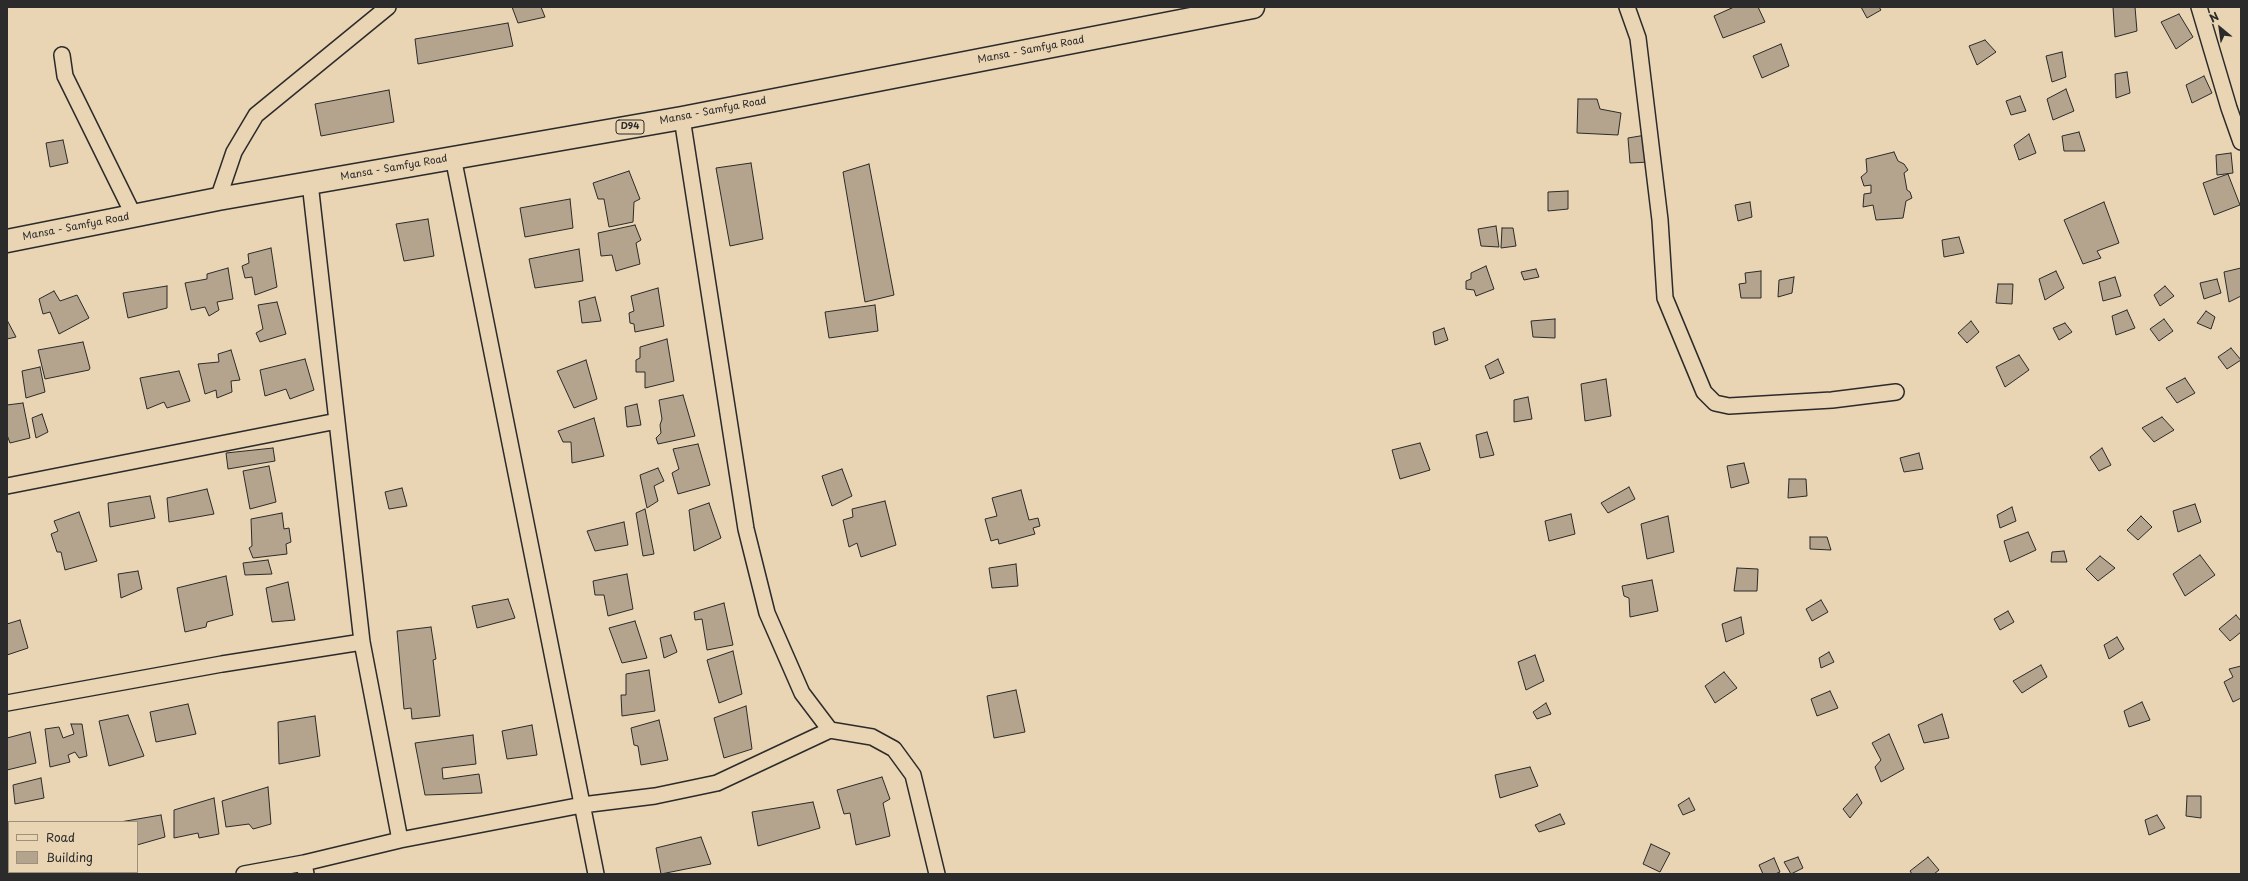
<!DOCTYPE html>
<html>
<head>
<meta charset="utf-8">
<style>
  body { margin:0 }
  #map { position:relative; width:2248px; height:881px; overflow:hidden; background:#e9d4b3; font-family:"Playpen Sans",sans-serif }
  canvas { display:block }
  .frame { position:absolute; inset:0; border:8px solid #2b2b2b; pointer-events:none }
  .legend { position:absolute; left:8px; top:821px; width:130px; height:52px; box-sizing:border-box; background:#e9d4b3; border:1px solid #9d907d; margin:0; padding:5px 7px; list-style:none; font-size:12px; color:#2b2b2b }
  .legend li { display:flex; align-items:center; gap:8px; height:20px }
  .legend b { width:20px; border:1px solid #9d907d }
  .north { position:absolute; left:2200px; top:8px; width:40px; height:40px; -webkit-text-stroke:3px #e9d4b3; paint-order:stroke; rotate:331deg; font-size:11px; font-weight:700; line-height:16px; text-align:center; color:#2b2b2b }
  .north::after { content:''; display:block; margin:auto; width:14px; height:18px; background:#2b2b2b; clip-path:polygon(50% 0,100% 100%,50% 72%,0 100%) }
</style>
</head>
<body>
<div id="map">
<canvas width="2248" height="881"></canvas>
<div class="frame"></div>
<ul class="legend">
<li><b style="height:5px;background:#e9d4b3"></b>Road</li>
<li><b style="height:11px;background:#b4a48d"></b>Building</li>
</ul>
<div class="north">N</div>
</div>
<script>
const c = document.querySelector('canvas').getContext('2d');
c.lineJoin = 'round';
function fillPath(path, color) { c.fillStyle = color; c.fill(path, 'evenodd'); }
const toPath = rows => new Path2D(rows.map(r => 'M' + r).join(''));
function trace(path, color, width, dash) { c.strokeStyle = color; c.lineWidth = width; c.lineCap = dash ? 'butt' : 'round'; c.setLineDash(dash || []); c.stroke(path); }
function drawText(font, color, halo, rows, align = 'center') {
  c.font = font + ' "Playpen Sans",sans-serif'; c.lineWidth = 3; c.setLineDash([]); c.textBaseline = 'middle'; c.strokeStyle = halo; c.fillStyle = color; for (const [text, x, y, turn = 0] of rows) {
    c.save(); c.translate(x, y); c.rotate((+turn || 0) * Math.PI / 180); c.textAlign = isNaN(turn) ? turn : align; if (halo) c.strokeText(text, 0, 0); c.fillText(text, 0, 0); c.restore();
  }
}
const building = toPath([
  [512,7,541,7,545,17,518,23,512,7],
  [1734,7,1758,7,1765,22,1723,38,1714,16,1734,7],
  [1861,7,1879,7,1881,10,1867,18,1861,7],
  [2113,7,2135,7,2137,31,2115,37,2113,7],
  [2179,14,2193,37,2176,49,2161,22,2179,14],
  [508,23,513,46,418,64,415,39,508,23],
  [1985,40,1996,52,1977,65,1969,46,1985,40],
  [1781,44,1789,66,1762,78,1753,56,1781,44],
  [2062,52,2066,77,2052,82,2046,56,2062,52],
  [2127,72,2130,93,2116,98,2115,74,2127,72],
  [2204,76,2212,93,2192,103,2186,85,2204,76],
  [2066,89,2074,111,2053,120,2047,99,2066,89],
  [389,90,394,122,321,136,315,104,389,90],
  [2020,96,2026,111,2011,115,2006,101,2020,96],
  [1578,99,1597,99,1600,109,1621,113,1618,135,1577,133,1578,99],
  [2079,132,2085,151,2064,151,2062,136,2079,132],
  [2029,134,2036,153,2019,160,2014,145,2029,134],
  [1646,135,1649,162,1630,163,1628,138,1646,135],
  [63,140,68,163,50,167,46,143,63,140],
  [1894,152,1898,161,1904,164,1908,170,1904,173,1907,190,1910,192,1912,198,1906,201,1903,218,1876,220,1873,205,1863,207,1864,194,1871,193,1871,185,1864,186,1861,177,1867,172,1866,159,1894,152],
  [2231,153,2233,173,2217,175,2216,155,2231,153],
  [751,163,763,239,730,246,716,168,751,163],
  [869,164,894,295,865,302,843,172,869,164],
  [629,171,640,199,634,202,633,222,609,227,604,199,598,199,593,183,629,171],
  [2228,174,2240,205,2214,215,2203,183,2228,174],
  [1568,191,1568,209,1548,211,1548,192,1568,191],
  [570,199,573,228,525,237,520,208,570,199],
  [1750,202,1752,217,1738,221,1735,205,1750,202],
  [2104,202,2119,243,2097,251,2101,258,2083,264,2064,220,2104,202],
  [428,219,434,256,404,261,396,224,428,219],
  [635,225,641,240,636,243,640,264,616,271,612,255,601,256,598,233,635,225],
  [1496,226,1499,247,1481,246,1478,229,1496,226],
  [1502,228,1513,228,1516,246,1501,248,1502,228],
  [1959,237,1964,253,1944,257,1942,240,1959,237],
  [271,248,277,287,255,295,252,277,245,278,242,266,249,263,248,254,271,248],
  [579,249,583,281,535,288,529,259,579,249],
  [1486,266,1494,289,1476,296,1474,290,1466,289,1466,281,1471,279,1471,273,1486,266],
  [228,268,233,299,217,302,219,310,209,316,205,307,191,310,185,283,207,279,207,274,228,268],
  [2241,268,2241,296,2229,302,2224,272,2241,268],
  [1536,269,1539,277,1524,280,1521,272,1536,269],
  [1761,271,1761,298,1741,298,1739,284,1746,283,1745,273,1761,271],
  [2056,271,2064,288,2045,300,2039,279,2056,271],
  [1794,277,1792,293,1778,297,1779,280,1794,277],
  [2115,277,2121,296,2103,301,2099,282,2115,277],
  [2217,279,2221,293,2204,299,2200,283,2217,279],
  [1998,284,2013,284,2012,304,1996,303,1998,284],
  [167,286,167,308,128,318,123,293,167,286],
  [2165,286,2174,296,2160,306,2154,295,2165,286],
  [658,288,664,326,635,332,634,324,630,323,629,313,634,311,631,296,658,288],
  [54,291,60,301,77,295,89,318,59,334,50,312,43,314,39,299,54,291],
  [595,297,601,321,582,323,579,301,595,297],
  [277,302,286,334,260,342,256,333,263,329,258,305,277,302],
  [875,305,878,331,829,338,825,312,875,305],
  [2127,310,2135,328,2116,335,2112,316,2127,310],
  [2206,311,2215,317,2211,329,2197,323,2206,311],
  [1555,319,1555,338,1533,337,1531,321,1555,319],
  [2164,319,2173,331,2159,341,2150,329,2164,319],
  [7,320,16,337,7,339,7,320],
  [1971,321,1979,332,1967,343,1958,333,1971,321],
  [2065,323,2072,332,2059,340,2053,328,2065,323],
  [1444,328,1448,340,1435,345,1433,332,1444,328],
  [667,339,674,381,645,388,645,372,636,372,636,360,640,358,640,347,667,339],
  [83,342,90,368,89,370,45,379,38,350,83,342],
  [2231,348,2241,360,2227,369,2218,357,2231,348],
  [231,350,240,380,231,381,232,392,217,398,216,390,205,394,198,364,219,362,218,354,231,350],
  [2019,355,2029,370,2005,387,1996,367,2019,355],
  [305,359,314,390,290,399,286,389,265,396,260,370,305,359],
  [1498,359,1504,373,1490,379,1485,366,1498,359],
  [586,360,597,399,574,408,557,371,586,360],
  [40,367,45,392,26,398,22,371,40,367],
  [179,371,190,401,167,408,164,402,147,409,140,378,179,371],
  [2185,378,2195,393,2177,403,2166,388,2185,378],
  [1606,379,1611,416,1585,421,1581,384,1606,379],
  [683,395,695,436,658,444,656,438,661,433,660,425,662,419,659,400,683,395],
  [1528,397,1532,419,1514,422,1514,400,1528,397],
  [23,403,30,438,10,443,7,435,7,405,23,403],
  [637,404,641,425,627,427,625,407,637,404],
  [42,414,48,432,36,438,32,418,42,414],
  [2162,417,2174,430,2154,442,2142,428,2162,417],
  [594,418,604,456,572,463,571,442,563,442,558,431,594,418],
  [1487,432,1494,455,1480,458,1476,435,1487,432],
  [1420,443,1430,470,1400,479,1392,450,1420,443],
  [698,444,710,485,678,494,672,473,679,469,673,449,698,444],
  [273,448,275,461,228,469,226,453,273,448],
  [2102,448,2111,465,2099,471,2090,457,2102,448],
  [1919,453,1923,469,1904,472,1900,458,1919,453],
  [1744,463,1749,483,1731,488,1727,466,1744,463],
  [269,466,276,502,250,509,243,471,269,466],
  [658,468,664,481,654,486,658,501,647,508,640,475,658,468],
  [842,469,852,496,832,506,822,476,842,469],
  [1789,479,1806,479,1807,496,1788,498,1789,479],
  [1629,487,1635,499,1608,513,1601,503,1629,487],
  [402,488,407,506,389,509,385,492,402,488],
  [207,489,214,514,169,522,167,498,207,489],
  [1021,490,1029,520,1038,518,1040,526,1033,528,1035,534,999,544,998,539,991,541,985,519,997,516,992,498,1021,490],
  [150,496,155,518,110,527,108,503,150,496],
  [885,501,896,545,861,557,857,543,849,547,843,520,853,517,852,509,885,501],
  [709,503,721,538,694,551,689,510,709,503],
  [2195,504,2201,522,2178,532,2173,511,2195,504],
  [2012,507,2016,521,2000,528,1997,515,2012,507],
  [645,509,654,554,643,556,636,513,645,509],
  [79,512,97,561,65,570,61,552,57,552,51,534,58,531,54,521,79,512],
  [282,513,284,529,289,528,291,542,286,544,287,554,253,558,249,548,252,546,251,519,282,513],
  [1571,514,1575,534,1549,541,1545,521,1571,514],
  [1668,516,1674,552,1647,559,1641,524,1668,516],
  [2141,516,2152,527,2138,540,2127,530,2141,516],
  [624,522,628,545,595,551,587,531,624,522],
  [2028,532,2036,550,2010,562,2004,541,2028,532],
  [1810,537,1827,537,1831,550,1810,549,1810,537],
  [2064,551,2067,562,2051,562,2052,552,2064,551],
  [2200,555,2215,575,2185,596,2173,574,2200,555],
  [2100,556,2115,568,2098,581,2086,569,2100,556],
  [268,560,272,574,245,575,243,563,268,560],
  [1016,564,1018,586,992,588,989,568,1016,564],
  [1737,568,1758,569,1757,591,1734,591,1737,568],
  [138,571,142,589,121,598,118,574,138,571],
  [627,574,633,609,608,616,604,595,595,595,593,581,627,574],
  [226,576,233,615,207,622,206,627,185,632,177,588,226,576],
  [1652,580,1658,611,1630,617,1629,598,1624,596,1622,586,1652,580],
  [288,582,295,620,272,622,266,588,288,582],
  [508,599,515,618,477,628,472,606,508,599],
  [1821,600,1828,612,1812,621,1806,609,1821,600],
  [724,603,733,645,707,650,702,619,695,620,694,612,724,603],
  [2008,611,2014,622,2000,630,1994,619,2008,611],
  [2236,615,2241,621,2241,632,2230,641,2219,629,2236,615],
  [1741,617,1744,634,1726,642,1722,624,1741,617],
  [20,620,28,648,7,655,7,624,20,620],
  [635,621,647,658,622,663,609,628,635,621],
  [431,627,436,659,433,660,440,716,412,719,411,708,404,709,397,631,431,627],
  [671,635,677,652,664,658,660,638,671,635],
  [2117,637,2124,649,2109,659,2104,645,2117,637],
  [733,651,742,694,719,703,707,660,733,651],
  [1829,652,1834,662,1821,668,1819,658,1829,652],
  [1535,655,1544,681,1526,690,1518,662,1535,655],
  [2041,665,2047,677,2022,693,2013,681,2041,665],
  [2241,666,2241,698,2233,702,2224,682,2233,677,2229,669,2241,666],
  [649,670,655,711,622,716,621,695,626,695,626,674,649,670],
  [1724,672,1737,688,1715,703,1705,686,1724,672],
  [1016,690,1025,732,994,738,987,696,1016,690],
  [1830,691,1838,708,1817,716,1811,699,1830,691],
  [2142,702,2150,720,2129,727,2124,711,2142,702],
  [1546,703,1551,714,1537,719,1533,712,1546,703],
  [188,704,196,734,156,742,150,712,188,704],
  [746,706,752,749,724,758,714,718,746,706],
  [1942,714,1949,738,1924,743,1918,725,1942,714],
  [128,715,144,756,109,766,99,721,128,715],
  [315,716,320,756,279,764,278,722,315,716],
  [659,720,668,760,641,765,638,746,634,745,631,728,659,720],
  [71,724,82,724,87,756,79,758,75,752,68,755,70,762,50,767,45,729,59,727,63,738,74,734,71,724],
  [532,725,537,755,507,759,502,731,532,725],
  [30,732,36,763,7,770,7,738,30,732],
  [1889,734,1904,769,1881,782,1875,767,1881,760,1872,743,1889,734],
  [473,735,476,764,442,768,443,779,479,774,482,793,425,795,415,743,473,735],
  [1530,767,1538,786,1500,798,1495,775,1530,767],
  [882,777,890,799,883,803,890,836,856,845,850,813,844,814,837,790,882,777],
  [41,778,44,798,15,804,13,785,41,778],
  [268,787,271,824,253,829,249,824,226,827,222,801,268,787],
  [1857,794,1862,803,1850,818,1843,809,1857,794],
  [2187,796,2201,796,2201,818,2186,816,2187,796],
  [214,798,219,834,199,838,198,833,174,838,174,810,214,798],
  [1689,798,1695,810,1683,815,1678,805,1689,798],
  [813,802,820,828,758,846,752,812,813,802],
  [1560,814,1565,824,1539,832,1535,825,1560,814],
  [161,815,165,837,137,845,137,822,120,822,161,815],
  [2157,815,2165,828,2149,835,2145,820,2157,815],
  [701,837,711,864,661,874,656,848,701,837],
  [1651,844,1670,853,1660,872,1643,864,1651,844],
  [1798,857,1803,868,1791,874,1784,862,1798,857],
  [1928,857,1939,870,1934,874,1912,874,1910,871,1928,857],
  [1774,858,1780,872,1775,874,1763,874,1759,865,1774,858]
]);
const minor = toPath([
  [1627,7,1638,38,1660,220,1665,298,1704,392,1715,403,1729,406,1832,400,1896,392],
  [2199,7,2229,108,2241,142],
  [62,55,65,76,134,216],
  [453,157,596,874],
  [310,183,362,642,400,840],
  [218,199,234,152,256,115,388,7],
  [7,486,337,421],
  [7,703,222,664,362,642],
  [830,730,872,737,894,749,913,775,937,874],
  [244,874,304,863],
  [306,874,304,863,400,840,582,805,655,796,717,783,830,730,802,693,767,613,746,529,682,118]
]);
const primary = toPath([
  [7,241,218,199,682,118,1253,7]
]);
const shields = [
  [630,127,28]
];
const shieldNames = [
  ["D94",630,127]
];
const streetNames = [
  ["Mansa - Samfya Road",1031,50,-11],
  ["Mansa - Samfya Road",713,111,-11],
  ["Mansa - Samfya Road",394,168,-10],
  ["Mansa - Samfya Road",76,227,-11]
];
fillPath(building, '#b4a48d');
trace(building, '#2b2b2b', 1);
trace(minor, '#2b2b2b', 18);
trace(primary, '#2b2b2b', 25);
trace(minor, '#e9d4b3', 15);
trace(primary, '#e9d4b3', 22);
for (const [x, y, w] of shields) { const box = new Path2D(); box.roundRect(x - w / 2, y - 7, w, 14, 3); c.fillStyle = '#e9d4b3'; c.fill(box); trace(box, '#2b2b2b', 1); }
drawText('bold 9px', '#2b2b2b', null, shieldNames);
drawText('10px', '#2b2b2b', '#e9d4b3', streetNames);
</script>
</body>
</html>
